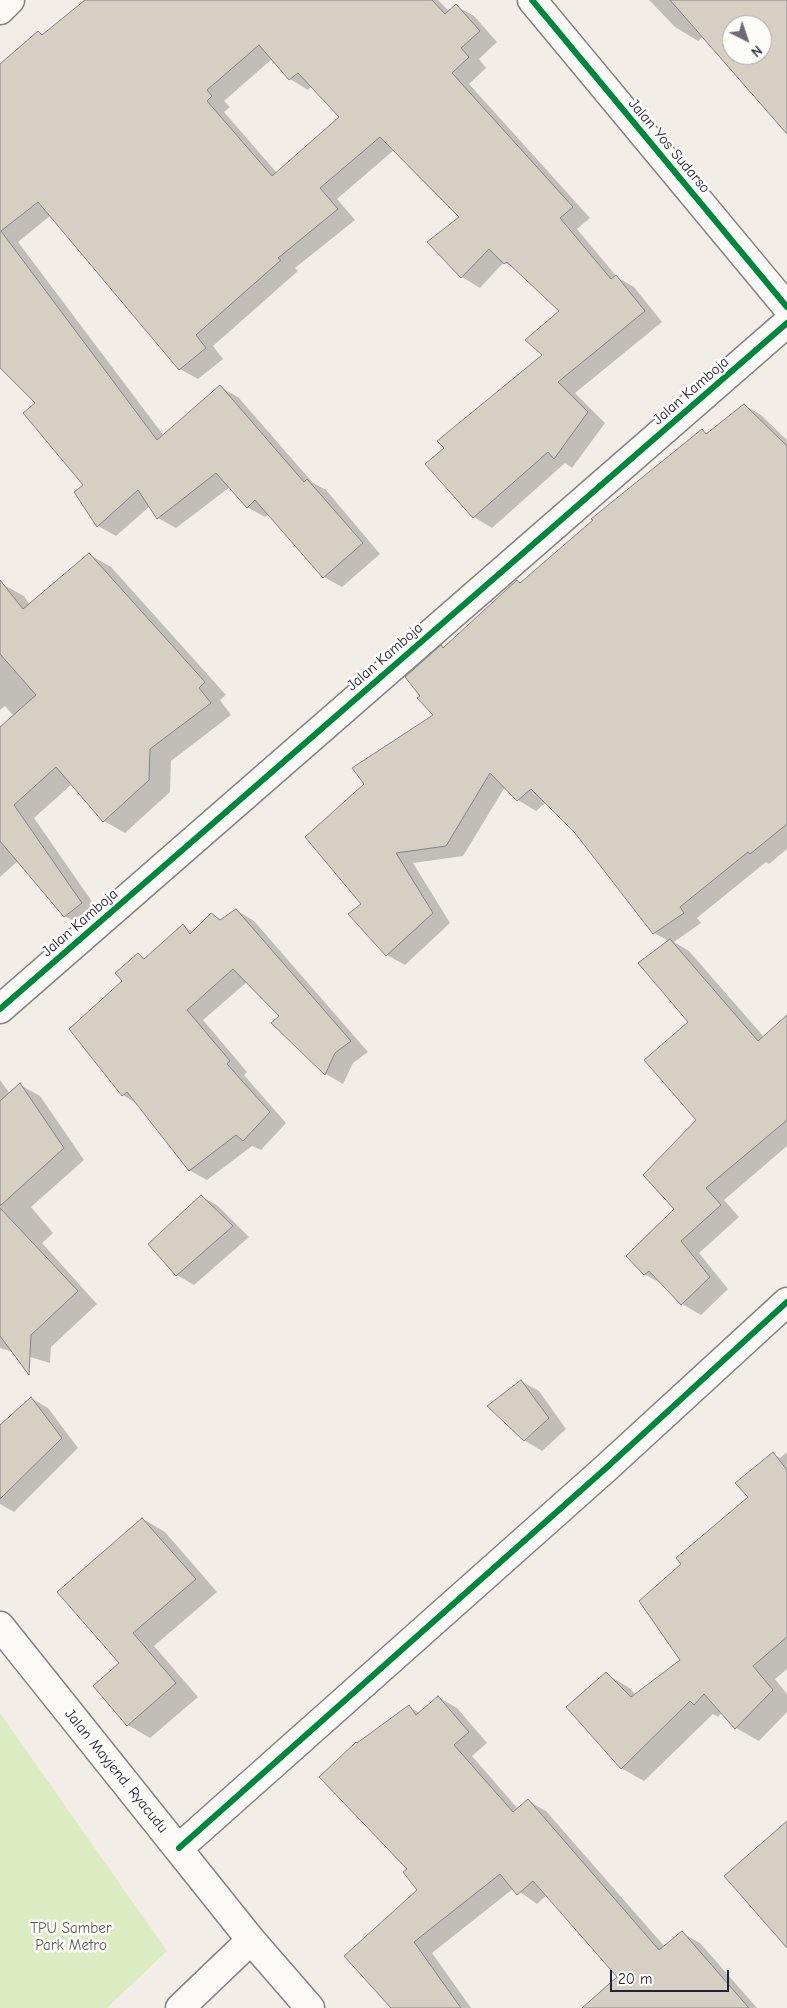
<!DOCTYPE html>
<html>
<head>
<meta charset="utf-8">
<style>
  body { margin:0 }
  #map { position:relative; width:787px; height:2008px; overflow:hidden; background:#f2eee7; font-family:"Comic Neue",sans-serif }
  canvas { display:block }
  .north { position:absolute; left:722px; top:15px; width:50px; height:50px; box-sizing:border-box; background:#fdfcf7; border:1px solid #a5a5ac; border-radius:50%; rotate:139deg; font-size:14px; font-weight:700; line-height:20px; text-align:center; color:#22223b }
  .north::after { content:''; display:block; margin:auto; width:18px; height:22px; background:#6b6977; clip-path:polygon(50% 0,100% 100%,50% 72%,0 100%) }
  .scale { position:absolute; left:610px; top:1970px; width:119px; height:22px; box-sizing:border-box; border:2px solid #22223b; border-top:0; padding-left:6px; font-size:15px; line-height:18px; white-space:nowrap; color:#22223b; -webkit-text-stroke:4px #fdfcf7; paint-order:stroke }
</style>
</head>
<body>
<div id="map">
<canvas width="787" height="2008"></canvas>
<div class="north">N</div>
<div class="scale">20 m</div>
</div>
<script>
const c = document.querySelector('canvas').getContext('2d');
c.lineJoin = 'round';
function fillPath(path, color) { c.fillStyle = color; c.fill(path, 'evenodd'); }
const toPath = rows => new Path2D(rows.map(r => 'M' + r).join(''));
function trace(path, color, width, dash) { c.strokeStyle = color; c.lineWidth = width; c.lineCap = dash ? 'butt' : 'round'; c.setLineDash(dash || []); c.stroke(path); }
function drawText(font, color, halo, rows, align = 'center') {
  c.font = font + ' "Comic Neue",sans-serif'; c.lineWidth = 5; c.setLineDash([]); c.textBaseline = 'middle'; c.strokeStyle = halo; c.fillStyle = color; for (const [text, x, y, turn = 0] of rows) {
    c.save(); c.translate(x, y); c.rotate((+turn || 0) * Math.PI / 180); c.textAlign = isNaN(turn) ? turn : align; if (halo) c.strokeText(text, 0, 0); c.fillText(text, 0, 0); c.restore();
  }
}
const green = toPath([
  [0,1713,167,1951,107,2008,0,2008]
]);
const shadow = toPath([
  [97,0,438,0,449,11,456,6,474,16,497,42,479,59,486,68,469,84,590,218,577,229,617,277,634,287,662,322,575,393,605,423,572,468,565,463,492,528,474,517,427,464,544,355,561,311,518,271,504,262,480,288,462,277,460,217,394,150,337,199,355,220,295,268,298,271,213,346,223,359,198,379,180,369,51,215,18,242,164,436,220,387,238,397,313,483,326,490,380,554,342,587,324,577,269,514,265,517,247,507,230,487,176,528,158,518,150,506,116,536,98,526,85,485,37,403,0,366,0,66,38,32,43,35],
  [272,59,290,79,308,90,312,86,341,118,277,173,224,112,230,107,224,101],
  [649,0,787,0,787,124,704,36,698,41,675,27],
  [732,25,762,25,762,55,732,55],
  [744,405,761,415,787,440,787,445,782,449,787,454,787,849,769,864,766,862,697,918,701,923,674,942,689,951,764,1037,787,1017,787,1146,724,1200,739,1217,699,1253,728,1289,701,1315,682,1304,664,1285,644,1274,675,1209,697,1120,690,1022,669,941,654,933,576,832,546,802,536,811,518,800,505,787,463,856,413,863,450,923,405,965,387,955,350,914,362,904,366,784,435,715,421,696,444,649,702,431,707,434],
  [90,555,111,567,226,695,220,700,231,715,171,761,170,792,125,833,104,821,72,784,34,818,102,916,86,928,65,916,18,861,0,877,0,779,45,752,5,706,0,710,0,586,2,584,24,596,30,605],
  [236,910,254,921,368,1052,353,1063,343,1084,326,1074,273,1023,281,1016,247,982,203,1020,247,1072,244,1075,286,1123,261,1150,252,1146,207,1180,189,1170,137,1104,123,1095,123,981,138,955,146,959,183,926,194,932,211,914,222,921],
  [0,1080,10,1094,20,1085,40,1096,84,1160,31,1207,53,1233,42,1243,97,1304,51,1347,50,1363,0,1348],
  [201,1196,218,1206,249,1237,194,1285,177,1275],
  [521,1381,539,1391,566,1429,542,1451,524,1440],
  [31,1398,48,1408,78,1448,14,1512,0,1504,0,1427],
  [787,1452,787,1669,775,1679,787,1694,787,1712,759,1741,736,1728,722,1712,718,1717,713,1714,644,1781,621,1768,606,1674,628,1687,636,1695,681,1661,683,1564,749,1497,773,1454,780,1458],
  [143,1519,165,1532,217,1592,154,1646,198,1697,150,1738,128,1725,121,1663],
  [438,1697,457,1708,487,1743,472,1756,518,1809,528,1801,546,1811,665,1947,682,1933,700,1943,757,2008,584,2008,619,1978,547,1895,537,1904,514,1888,432,1953,471,2008,391,2008,419,1890,358,1744,409,1707,420,1713]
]);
const building = toPath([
  [85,0,432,0,445,14,456,4,480,31,461,48,469,57,452,73,573,207,560,218,611,279,616,275,645,311,558,382,588,412,554,459,548,452,473,518,425,464,444,448,437,441,542,355,525,340,559,311,507,262,504,264,489,249,461,278,427,242,459,217,380,137,320,188,338,209,278,258,281,260,196,335,206,348,179,370,38,202,1,231,157,440,220,385,304,482,307,479,363,543,323,578,255,500,247,508,216,473,157,519,138,490,97,527,74,492,83,485,23,413,35,403,0,368,0,64,38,31,42,35,85,0],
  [259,45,289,80,298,73,339,117,272,176,207,101,212,96,207,90,259,45],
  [670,0,787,0,787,134,670,0],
  [732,25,762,25,762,55,732,55,732,25],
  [744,404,787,446,787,824,750,854,748,852,680,907,684,913,653,934,575,833,531,789,517,801,490,773,446,846,396,853,433,913,386,956,348,914,361,904,305,837,364,784,352,768,433,715,417,698,420,696,405,677,441,645,443,648,517,580,520,583,593,520,591,519,702,429,706,434,744,404],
  [89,553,205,682,199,688,211,703,150,749,149,780,103,822,56,767,14,805,82,903,64,917,0,841,0,727,36,695,0,654,0,580,23,609,89,553],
  [236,909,351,1041,335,1053,325,1075,271,1023,279,1016,233,969,187,1010,230,1061,227,1064,270,1112,243,1141,236,1135,189,1171,127,1092,122,1096,69,1029,122,981,115,973,138,953,144,959,183,924,190,934,211,913,220,920,236,909],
  [670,939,758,1041,787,1015,787,1120,706,1188,721,1205,681,1241,710,1277,681,1305,649,1271,644,1275,626,1256,674,1209,643,1175,696,1120,644,1060,688,1022,638,963,670,939],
  [20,1083,64,1148,0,1206,0,1101,20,1083],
  [201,1195,233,1226,176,1276,148,1244,201,1195],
  [0,1208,78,1291,31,1335,29,1375,0,1336,0,1208],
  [521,1380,549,1418,524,1441,487,1406,521,1380],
  [31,1397,62,1438,0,1499,0,1425,31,1397],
  [773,1452,787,1470,787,1637,753,1666,773,1690,735,1729,704,1694,694,1705,690,1701,621,1769,566,1707,606,1672,631,1697,680,1660,639,1601,681,1564,676,1558,748,1497,735,1483,773,1452],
  [142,1518,196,1579,133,1633,176,1683,127,1726,93,1686,119,1663,57,1592,142,1518],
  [438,1696,469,1732,454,1745,513,1812,528,1799,659,1950,682,1931,749,2008,582,2008,617,1977,533,1881,517,1895,500,1874,414,1942,461,2008,391,2008,344,1956,417,1890,403,1872,407,1869,319,1777,356,1742,357,1743,409,1705,416,1715,438,1696],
  [787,1821,787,1948,724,1876,787,1821]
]);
const street = toPath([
  [0,10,10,0],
  [0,1009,787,323],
  [0,1626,251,1940,310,2008],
  [179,1848,605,1469,787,1302],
  [180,2008,251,1940]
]);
const secondary = toPath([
  [532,0,787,307]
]);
const cycleway = toPath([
  [532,0,787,307],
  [0,1009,787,323],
  [179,1848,605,1469,787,1302]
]);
const streetNames = [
  ["Jalan Yos Sudarso",669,146,50],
  ["Jalan Kamboja",691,391,-41],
  ["Jalan Kamboja",385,657,-41],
  ["Jalan Kamboja",80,923,-41],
  ["Jalan Mayjend. Ryacudu",116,1771,51]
];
const parkNames = [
  ["TPU Samber",71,1929],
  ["Park Metro",71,1946]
];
fillPath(green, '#dbecc2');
fillPath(shadow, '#0003');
fillPath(building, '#d6cfc3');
trace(building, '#848284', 1);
trace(street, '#848284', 31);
trace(secondary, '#848284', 31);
trace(street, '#faf9f6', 28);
trace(secondary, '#faf9f6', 28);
trace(cycleway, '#00873e', 6);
drawText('15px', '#22223b', '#fdfcf7', streetNames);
drawText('15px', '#545e5a', '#fdfcf7', parkNames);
</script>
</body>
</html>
